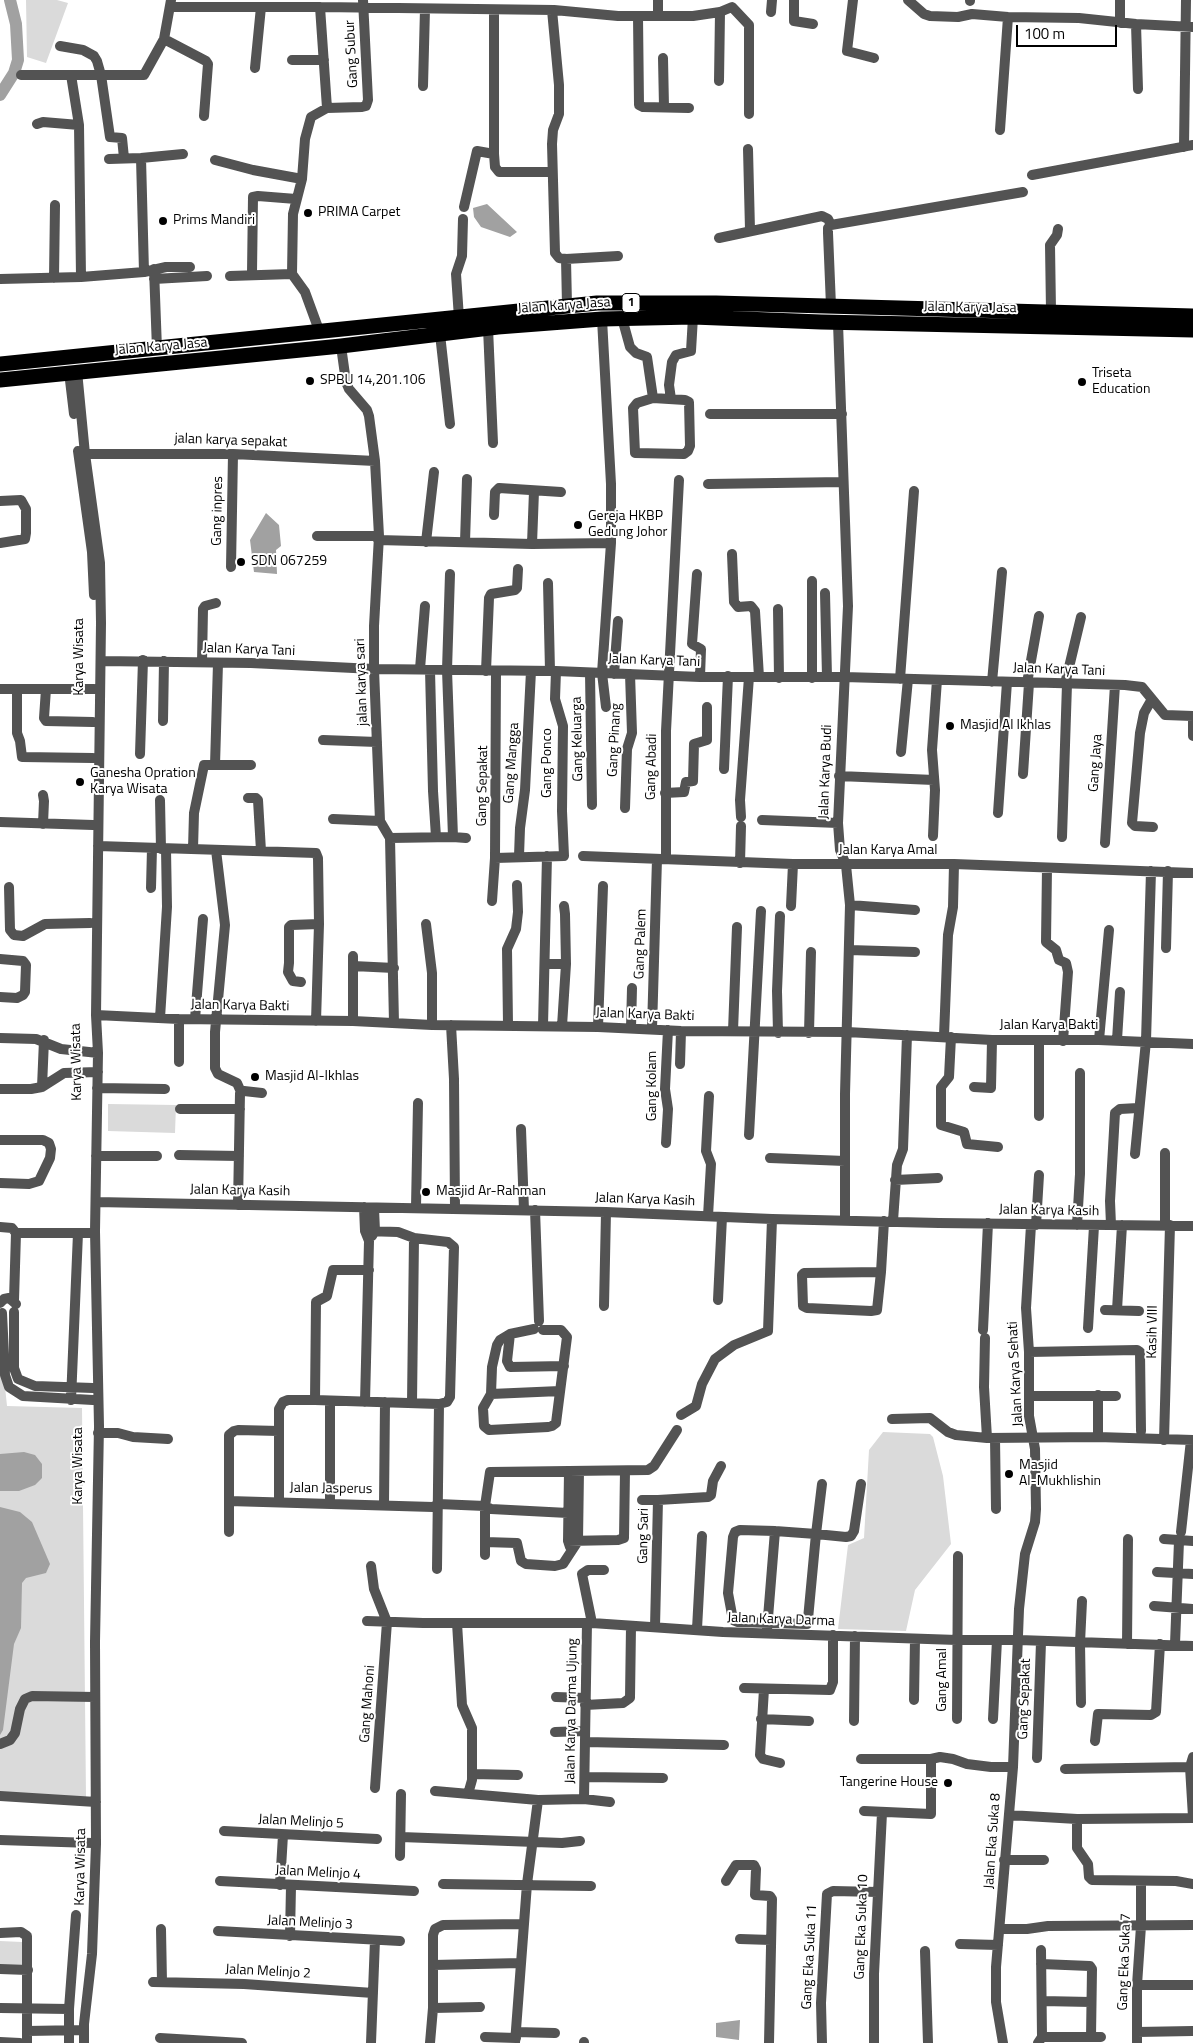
<!DOCTYPE html>
<html>
<head>
<meta charset="utf-8">
<style>
  body { margin:0 }
  #map { position:relative; width:1193px; height:2043px; overflow:hidden; background:#fff; font-family:"Titillium Web",sans-serif }
  canvas { display:block }
  .scale { position:absolute; left:1016px; top:25px; width:101px; height:22px; box-sizing:border-box; border:2px solid #000; border-top:0; padding-left:6px; font-size:15px; line-height:18px; white-space:nowrap; color:#000; -webkit-text-stroke:4px #fff; paint-order:stroke }
</style>
</head>
<body>
<div id="map">
<canvas width="1193" height="2043"></canvas>
<div class="scale">100 m</div>
</div>
<script>
const c = document.querySelector('canvas').getContext('2d');
c.lineJoin = 'round';
function fillPath(path, color) { c.fillStyle = color; c.fill(path, 'evenodd'); }
const toPath = rows => new Path2D(rows.map(r => 'M' + r).join(''));
function trace(path, color, width, dash) { c.strokeStyle = color; c.lineWidth = width; c.lineCap = dash ? 'butt' : 'round'; c.setLineDash(dash || []); c.stroke(path); }
function drawText(font, color, halo, rows, align = 'center') {
  c.font = font + ' "Titillium Web",sans-serif'; c.lineWidth = 4; c.setLineDash([]); c.textBaseline = 'middle'; c.strokeStyle = halo; c.fillStyle = color; for (const [text, x, y, turn = 0] of rows) {
    c.save(); c.translate(x, y); c.rotate((+turn || 0) * Math.PI / 180); c.textAlign = isNaN(turn) ? turn : align; if (halo) c.strokeText(text, 0, 0); c.fillText(text, 0, 0); c.restore();
  }
}
const green = toPath([
  [26,0,57,0,68,3,46,63,27,57],
  [108,1104,176,1105,175,1133,108,1131],
  [0,1339,7,1406,82,1408,86,1797,0,1796],
  [883,1432,930,1434,933,1437,943,1476,951,1544,915,1590,906,1631,838,1629,848,1545,864,1538,869,1450],
  [0,1941,22,1942,22,1968,0,1968]
]);
const water = toPath([
  [487,204,517,232,510,237,481,227,474,217,473,208],
  [266,513,279,525,281,546,276,550,277,574,254,572,250,540],
  [24,1452,35,1455,42,1464,42,1478,35,1485,19,1491,0,1491,0,1454],
  [0,1507,20,1512,32,1522,50,1564,46,1573,26,1578,22,1583,21,1628,14,1644,3,1730,0,1735],
  [740,2020,739,2040,716,2037,716,2023]
]);
const river = toPath([
  [0,95,14,73,18,60,16,24,10,0]
]);
const minor = toPath([
  [794,0,794,21,813,24],
  [853,0,847,51,874,58],
  [908,0,924,14,930,16,958,17,972,14,1008,17,1079,18,1136,24,1193,27],
  [970,1,970,0],
  [170,7,320,7,554,10,618,16,693,16,720,12,732,7,749,25,749,114],
  [320,7,327,108],
  [494,10,494,154,495,167,499,172,552,172],
  [552,10,559,85,559,114,553,130,552,144,555,253,559,258,566,259,618,256],
  [771,12,772,0],
  [638,16,639,105,643,107,689,108],
  [658,16,658,0],
  [1120,23,1120,0],
  [1136,24,1138,89],
  [164,39,206,61,208,64,204,116],
  [60,46,83,50,94,56,97,61,101,75,110,137,122,138,124,158],
  [663,58,664,107],
  [292,60,324,60],
  [255,68,261,7],
  [21,75,144,75,164,39,171,0],
  [71,75,79,125,81,277],
  [719,81,720,12],
  [423,86,425,9],
  [37,124,43,122,79,125],
  [1000,130,1008,17],
  [1184,147,1186,0],
  [748,149,750,230],
  [141,158,144,272],
  [109,159,141,158,183,154],
  [215,160,253,170,302,179],
  [1032,175,1193,145],
  [464,207,477,151,494,154],
  [831,225,828,228,828,233,831,306],
  [719,238,822,216,828,219,831,225,1023,192],
  [566,259,567,305],
  [154,269,157,349],
  [252,273,253,197,258,196,296,199],
  [230,276,292,274],
  [54,278,55,205],
  [0,279,81,277,144,272,166,267,190,267],
  [154,279,207,276],
  [1051,311,1050,245,1057,235,1058,229],
  [459,318,456,274,462,256,463,219],
  [622,318,630,347,636,353,647,357,653,398],
  [602,319,611,484,611,543,602,673,606,707],
  [838,323,848,606,838,823,840,850,846,865,850,905,845,1094,845,1220],
  [488,328,493,443],
  [320,333,305,292,292,274,293,214,302,179,305,139,311,117,327,108,362,107,366,106,368,100,363,0],
  [440,334,450,424],
  [341,346,346,382,349,389,367,410,369,416,375,461,379,536,374,626,374,669,380,821,390,838,394,1023],
  [77,371,85,454,100,563,101,623,96,1015,98,1053,95,1231,99,1426,95,1642,96,1844,92,1954,84,2024,84,2043],
  [69,372,74,414],
  [653,398,685,400,689,402,690,446,688,451,684,454,635,453,633,408,637,403,653,398],
  [671,399,669,385,672,362,676,355,691,351,693,317],
  [710,414,842,414],
  [78,451,92,552,94,595],
  [85,454,233,454,375,461],
  [708,484,843,482],
  [0,501,21,500,26,509,26,533,25,539,0,543],
  [494,515,495,492,499,488,561,492],
  [317,536,379,536],
  [378,540,532,544,611,543],
  [426,542,434,472],
  [465,542,467,479],
  [532,544,534,491],
  [732,554,734,602,738,607,751,606,755,611,759,677],
  [231,567,233,454],
  [697,574,692,644,701,649,700,677],
  [812,581,812,678],
  [548,583,550,671],
  [825,593,827,677],
  [778,609,779,678],
  [101,661,251,663,374,669,556,671,700,677,844,677,1125,685,1142,687,1165,715,1193,716],
  [202,662,203,609,205,606,216,603],
  [420,669,425,606],
  [430,670,433,791,436,837],
  [486,671,489,598,491,594,515,590,517,588,518,569],
  [590,673,592,805],
  [614,674,618,621],
  [900,679,914,491],
  [992,682,1002,572],
  [1027,683,1039,616],
  [1065,684,1081,617],
  [0,689,94,689],
  [17,689,17,733,20,741,22,757,93,758],
  [46,689,44,718,46,721,93,722],
  [1152,699,1144,713,1140,733,1132,823,1135,826,1153,827],
  [1193,716,1193,736],
  [163,721,164,661],
  [323,740,377,742],
  [901,752,908,679],
  [140,754,143,660],
  [215,765,218,663],
  [724,769,728,676],
  [1023,774,1029,683],
  [839,776,934,780],
  [665,793,684,792,686,782,693,781,694,744,707,740,707,707],
  [43,795,44,801,43,824],
  [248,798,256,798,258,800,261,851],
  [160,800,161,849],
  [625,808,627,749,632,733,630,674],
  [998,813,1007,682],
  [741,817,740,800,749,677],
  [333,819,380,821],
  [762,820,838,823],
  [0,822,93,825],
  [933,836,935,790,932,750,937,680],
  [453,837,466,838],
  [1062,837,1067,684],
  [390,838,453,837,447,670,450,574],
  [1105,843,1115,685],
  [98,846,316,853,318,858,319,924,291,925,289,927,289,963,288,972,293,981,301,982],
  [193,849,194,813,204,765,251,765],
  [216,850,225,925,215,1032,215,1068,218,1074,237,1083,241,1092],
  [519,856,520,828,525,790,531,671],
  [583,856,793,864,954,864,1193,873],
  [495,858,564,856,562,811,563,726,555,699,556,671],
  [666,859,666,731,679,480],
  [740,863,741,826],
  [1047,868,1046,942,1056,950,1059,960,1066,963,1068,972,1063,1041],
  [9,887,10,930,14,935,23,936,45,924,90,923],
  [151,888,152,848],
  [492,901,495,858,496,671],
  [850,905,915,910],
  [564,906,565,914,566,964],
  [791,906,793,864],
  [426,924,432,973,432,1025],
  [1166,948,1168,871],
  [849,950,915,952],
  [0,959,23,961,26,965,25,992,23,995,17,998,0,997],
  [545,964,566,964,562,1026],
  [353,966,394,968],
  [96,1015,179,1019,353,1021,432,1025,598,1027,681,1031,847,1032,992,1040,1099,1040,1193,1044],
  [160,1018,167,907,166,849],
  [195,1019,203,919],
  [316,1021,319,924],
  [353,1021,353,956],
  [451,1025,454,1079,455,1209],
  [508,1025,507,949,516,929,518,912,517,885],
  [543,1026,547,856],
  [598,1027,603,886],
  [631,1028,632,988],
  [652,1029,657,859],
  [733,1031,737,927],
  [778,1033,777,991,780,916],
  [809,1033,811,952],
  [944,1036,948,935,953,907,954,864],
  [951,1037,949,1077,941,1087,941,1125,964,1132,967,1144,998,1147],
  [0,1038,36,1039,61,1049,98,1053],
  [1039,1040,1039,1116],
  [1099,1040,1109,930],
  [1117,1040,1120,992],
  [179,1062,179,1019],
  [680,1064,681,1031],
  [42,1087,44,1040],
  [974,1087,991,1088,992,1040],
  [97,1088,165,1089],
  [0,1089,31,1089,42,1087,64,1073,98,1072],
  [180,1109,240,1109],
  [521,1129,524,1210],
  [749,1135,761,911],
  [0,1140,43,1140,49,1143,51,1149,50,1158,39,1181,29,1184,0,1183],
  [666,1143,668,1109,665,1089,668,1030],
  [1135,1154,1146,1041,1151,871],
  [179,1155,239,1156],
  [96,1156,157,1156],
  [770,1158,845,1161],
  [895,1180,938,1178],
  [96,1202,606,1212,772,1219,939,1223,1193,1226],
  [238,1205,240,1093,244,1091,262,1093],
  [364,1207,365,1231,369,1241,365,1402],
  [416,1207,418,1103],
  [535,1210,539,1321],
  [708,1216,711,1164,706,1151,709,1096],
  [893,1221,897,1165,903,1149,907,1035],
  [1036,1225,1039,1175],
  [1077,1225,1080,1174,1080,1073],
  [1111,1225,1110,1201,1115,1113,1120,1109,1138,1108],
  [1165,1225,1165,1153],
  [0,1227,12,1228,16,1233,14,1300],
  [16,1233,90,1233],
  [372,1236,375,1231,374,1208],
  [881,1272,804,1273,802,1275,803,1306,807,1308,871,1311,877,1310,881,1272,884,1221],
  [718,1300,722,1217],
  [0,1303,4,1299,9,1298,16,1304],
  [604,1306,606,1212],
  [1105,1310,1139,1311],
  [1117,1310,1122,1225],
  [14,1312,14,1368,18,1379,35,1386,93,1388],
  [2,1313,5,1375,9,1387,23,1396,93,1400],
  [1088,1328,1094,1226],
  [534,1329,510,1334,500,1340,497,1345,492,1367,491,1394,483,1408,484,1426,489,1430,548,1427,552,1426,556,1423,567,1337,561,1330,543,1330],
  [983,1330,988,1223],
  [510,1334,507,1361,510,1367,564,1366],
  [985,1338,984,1387,987,1438],
  [1029,1352,1137,1350,1140,1352,1141,1431],
  [491,1394,560,1391],
  [1029,1396,1116,1396],
  [71,1400,78,1233],
  [315,1400,316,1302,327,1296,333,1270,369,1270],
  [412,1403,414,1238],
  [681,1415,696,1406,702,1384,715,1359,734,1345,768,1331,772,1219],
  [892,1419,930,1418,948,1432,956,1435,987,1438,1098,1437,1193,1440],
  [98,1433,118,1433,133,1437,168,1439],
  [1098,1437,1098,1395],
  [995,1438,996,1509],
  [1164,1440,1170,1225],
  [569,1471,568,1541,570,1547],
  [822,1484,816,1534,808,1619,807,1624,738,1622,733,1620,728,1593,733,1537,735,1532,740,1530,775,1531,816,1534,846,1537,851,1536,854,1531,861,1484],
  [642,1500,658,1500,708,1497,711,1495,713,1481,721,1466],
  [229,1501,433,1507,438,1504,485,1506,491,1509,568,1513],
  [279,1502,279,1409,283,1402,288,1400,315,1400,439,1404,447,1402,450,1397,454,1247,448,1242,414,1238,398,1232,365,1231],
  [330,1502,330,1401],
  [384,1504,385,1402],
  [229,1532,229,1435,234,1431,238,1430,279,1431],
  [1181,1532,1191,1440],
  [1164,1539,1193,1541],
  [568,1541,618,1540,624,1538,625,1471],
  [485,1542,517,1543,521,1561,526,1564,555,1566,563,1564,578,1541,579,1471],
  [485,1555,485,1506,490,1472,648,1470,654,1466,677,1430],
  [371,1566,374,1589,387,1622,375,1788],
  [437,1569,439,1404],
  [1157,1572,1193,1574],
  [1154,1606,1193,1609],
  [367,1621,423,1623,592,1623,723,1632,957,1640,1019,1640,1193,1646],
  [457,1623,462,1705,472,1728,472,1780,468,1794],
  [592,1623,582,1574,588,1570,604,1570],
  [655,1627,658,1500],
  [697,1629,702,1536],
  [767,1630,775,1531],
  [1127,1644,1128,1539],
  [1175,1644,1179,1541],
  [744,1688,830,1690,833,1682,833,1635],
  [764,1689,760,1755,763,1759,780,1763],
  [556,1697,585,1698],
  [914,1700,915,1639],
  [1081,1703,1080,1643,1082,1601],
  [585,1705,623,1703,630,1698,631,1626],
  [761,1719,809,1721],
  [957,1719,958,1556],
  [993,1719,997,1640],
  [854,1721,855,1636],
  [555,1732,585,1731],
  [1095,1741,1098,1714,1151,1715,1156,1712,1160,1644],
  [586,1742,724,1745],
  [0,1744,10,1740,15,1733,20,1709,25,1699,32,1696,95,1697],
  [1193,1757,1190,1767,1193,1817],
  [1037,1758,1041,1642],
  [861,1759,931,1759,940,1757,953,1759,967,1764,991,1767,1013,1767],
  [1065,1769,1190,1767],
  [472,1774,518,1775],
  [586,1777,663,1778],
  [435,1791,538,1800,584,1799,610,1802],
  [0,1796,96,1802],
  [584,1799,587,1623],
  [864,1811,931,1814,931,1759],
  [1009,1815,1077,1819,1193,1818],
  [1077,1819,1077,1848,1088,1864,1089,1877,1092,1880,1176,1881,1193,1884],
  [224,1831,377,1839],
  [401,1837,562,1843,580,1841],
  [0,1840,92,1843],
  [400,1856,401,1794],
  [1004,1860,1044,1860],
  [220,1881,414,1891],
  [726,1881,736,1865,754,1865,756,1869,755,1895,770,1896,772,1899,769,2043],
  [443,1884,591,1886],
  [280,1885,283,1835],
  [161,1929,162,1982],
  [1000,1929,1027,1929,1048,1926,1193,1925],
  [218,1931,400,1941],
  [0,1933,21,1932,27,1936,27,2043],
  [290,1936,291,1886],
  [740,1939,771,1940],
  [960,1944,998,1945],
  [925,1951,928,2043],
  [1041,1964,1090,1966,1092,1969,1091,2037],
  [433,1965,521,1963],
  [0,1969,28,1970],
  [153,1982,244,1984,373,1993],
  [1137,1985,1193,1985],
  [1042,2001,1091,2002],
  [0,2008,69,2009],
  [433,2008,480,2007],
  [27,2031,84,2030],
  [516,2032,555,2033],
  [1137,2032,1193,2031],
  [485,2037,516,2038],
  [1042,2037,1101,2037],
  [160,2038,242,2043],
  [0,2042,20,2043],
  [584,2042,584,2043],
  [69,2043,69,2009,76,1915],
  [371,2043,375,1940],
  [430,2043,433,2008,433,1935,435,1929,443,1925,523,1924],
  [515,2043,527,1884,538,1800],
  [822,2043,821,2003,827,1894,833,1891,878,1892],
  [874,2043,874,1974,882,1813],
  [1003,2043,996,2002,996,1967,1013,1767,1019,1609,1025,1554,1035,1522,1036,1509,1035,1449,1029,1416,1029,1352,1026,1308,1031,1225],
  [1038,2043,1042,2037,1041,1950],
  [1137,2043,1137,1985,1141,1926,1141,1882]
]);
const highway = toPath([
  [0,364,597,303,716,303,1193,316],
  [0,380,341,346,498,327,602,319,693,317,821,322,1193,330]
]);
const markers = [
  [308,213,5,"#000"],
  [163,221,5,"#000"],
  [310,381,5,"#000"],
  [1082,382,5,"#000"],
  [578,525,5,"#000"],
  [241,562,5,"#000"],
  [950,726,5,"#000"],
  [80,782,5,"#000"],
  [255,1077,5,"#000"],
  [426,1192,5,"#000"],
  [1009,1474,5,"#000"],
  [948,1783,5,"#000"]
];
const shields = [
  [631,303,18]
];
const shieldNames = [
  ["1",631,303]
];
const streetNames = [
  ["Gang Subur",352,54,-93],
  ["Jalan Karya Jasa",564,306,-4],
  ["Jalan Karya Jasa",970,308,1],
  ["Jalan Karya Jasa",161,347,-5],
  ["jalan karya sepakat",231,441,2],
  ["Gang inpres",218,511,-89],
  ["Jalan Karya Tani",249,650,2],
  ["Karya Wisata",80,657,-90],
  ["Jalan Karya Tani",654,661,2],
  ["Jalan Karya Tani",1059,670,2],
  ["jalan karya sari",362,682,-92],
  ["Gang Keluarga",578,739,-91],
  ["Gang Pinang",615,740,-87],
  ["Gang Mangga",512,763,-86],
  ["Gang Ponco",548,763,-90],
  ["Gang Jaya",1096,763,-86],
  ["Gang Abadi",652,767,-89],
  ["Jalan Karya Budi",826,772,-88],
  ["Gang Sepakat",483,786,-89],
  ["Jalan Karya Amal",888,851],
  ["Gang Palem",641,944,-88],
  ["Jalan Karya Bakti",240,1006,1],
  ["Jalan Karya Bakti",645,1015,2],
  ["Jalan Karya Bakti",1049,1026],
  ["Karya Wisata",77,1062,-91],
  ["Gang Kolam",653,1086,-90],
  ["Jalan Karya Kasih",240,1191,1],
  ["Jalan Karya Kasih",645,1200,2],
  ["Jalan Karya Kasih",1049,1211,1],
  ["Kasih VIII",1153,1332,-89],
  ["Jalan Karya Sehati",1016,1374,-93],
  ["Karya Wisata",79,1466,-90],
  ["Jalan Jasperus",331,1489,1],
  ["Gang Sari",644,1536,-89],
  ["Jalan Karya Darma",781,1620,2],
  ["Gang Amal",943,1680,-90],
  ["Gang Sepakat",1025,1699,-88],
  ["Gang Mahoni",368,1704,-86],
  ["Jalan Karya Darma Ujung",572,1711,-89],
  ["Jalan Melinjo 5",301,1822,3],
  ["Jalan Eka Suka 8",993,1841,-86],
  ["Karya Wisata",81,1867,-89],
  ["Jalan Melinjo 4",318,1873,3],
  ["Jalan Melinjo 3",310,1923,3],
  ["Gang Eka Suka 10",862,1927,-88],
  ["Gang Eka Suka 11",810,1957,-87],
  ["Gang Eka Suka 7",1125,1962,-88],
  ["Jalan Melinjo 2",268,1972,3]
];
const poiNames = [
  ["PRIMA Carpet",318,213],
  ["Prims Mandiri",173,221],
  ["Triseta",1092,374],
  ["Education",1092,390],
  ["SPBU 14,201.106",320,381],
  ["Gereja HKBP",588,517],
  ["Gedung Johor",588,533],
  ["SDN 067259",251,562],
  ["Masjid Al Ikhlas",960,726],
  ["Ganesha Opration",90,774],
  ["Karya Wisata",90,790],
  ["Masjid Al-Ikhlas",265,1077],
  ["Masjid Ar-Rahman",436,1192],
  ["Masjid",1019,1466],
  ["Al-Mukhlishin",1019,1482],
  ["Tangerine House",938,1783,"right"]
];
fillPath(green, '#dadada');
fillPath(water, '#a1a1a1');
trace(river, '#a1a1a1', 12);
trace(minor, '#535353', 10);
trace(highway, '#000', 15);
for (const [x, y, r, color] of markers) { const dot = new Path2D(); dot.arc(x, y, r, 0, 2 * Math.PI); c.fillStyle = color; c.fill(dot); trace(dot, '#fff', 2); }
for (const [x, y, w] of shields) { const box = new Path2D(); box.roundRect(x - w / 2, y - 9.5, w, 19, 4); c.fillStyle = '#fff'; c.fill(box); trace(box, '#000', 1); }
drawText('bold 12px', '#000', null, shieldNames);
drawText('14px', '#000', '#fff', streetNames);
drawText('14px', '#000', '#fff', poiNames, 'left');
</script>
</body>
</html>
